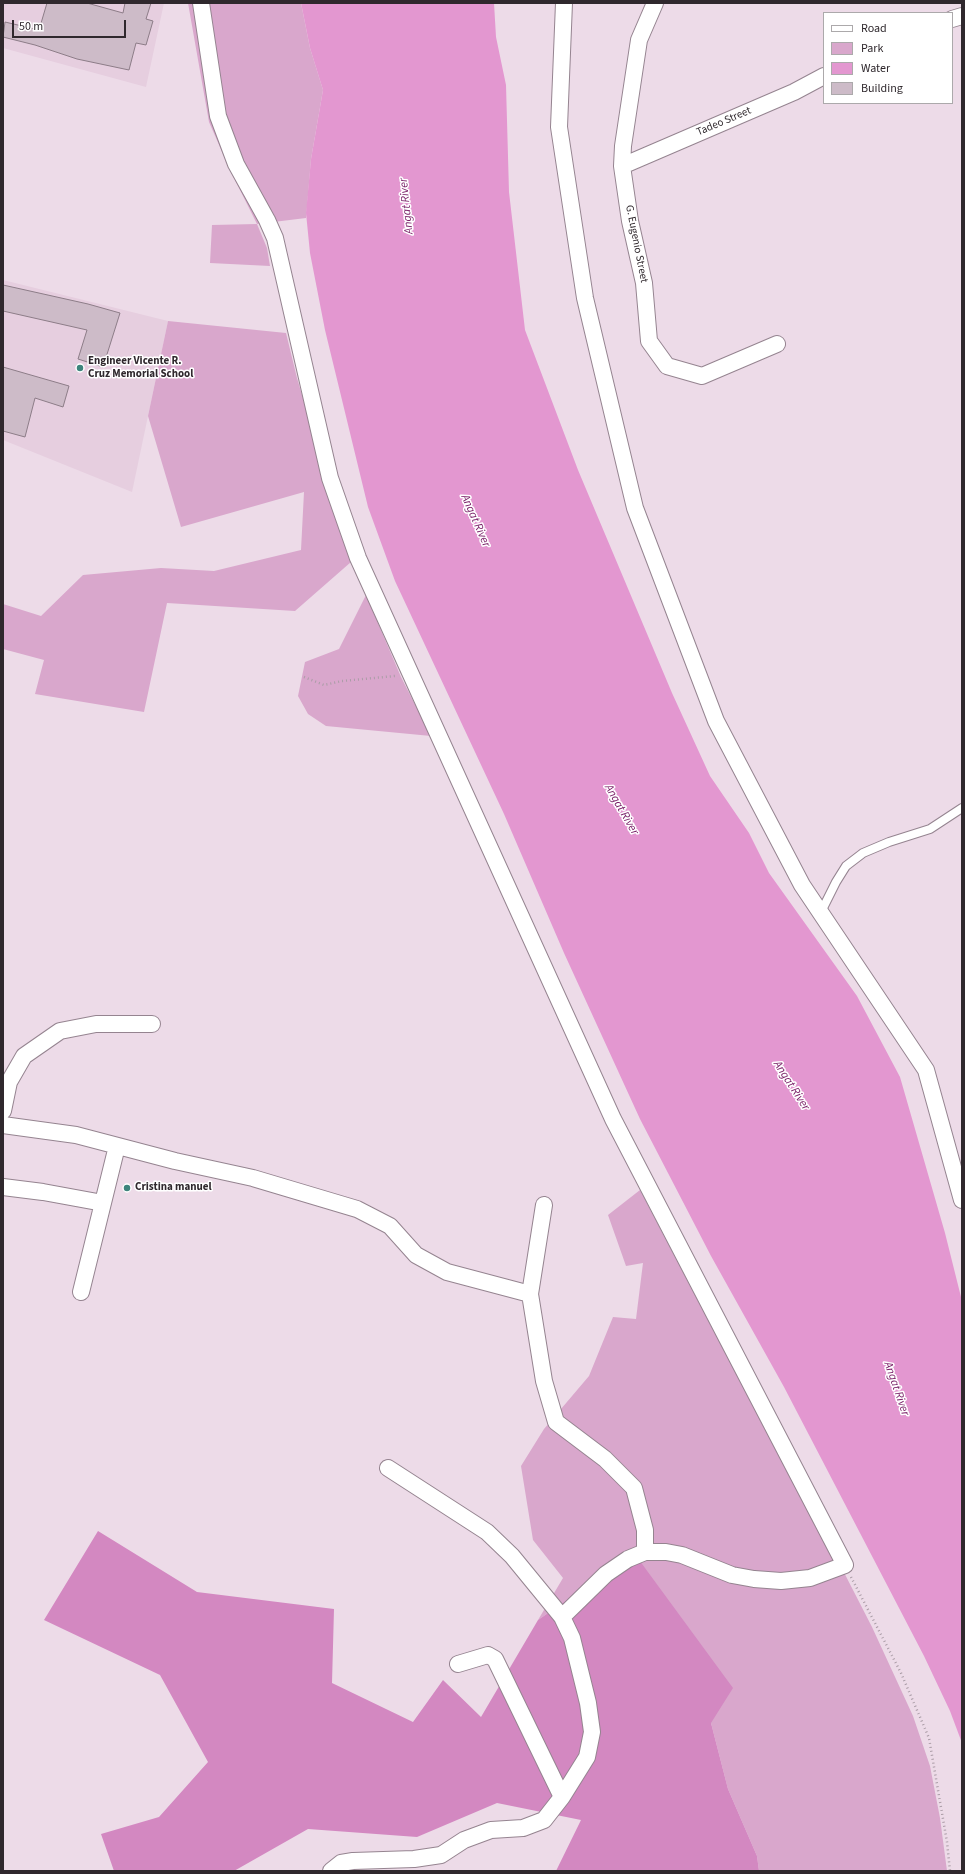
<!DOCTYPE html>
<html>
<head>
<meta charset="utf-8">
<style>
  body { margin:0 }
  #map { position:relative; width:965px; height:1874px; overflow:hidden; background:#eddbe8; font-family:"Source Sans 3",sans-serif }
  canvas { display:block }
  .frame { position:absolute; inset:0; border:4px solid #2f282d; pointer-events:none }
  .legend { position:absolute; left:823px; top:12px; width:130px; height:92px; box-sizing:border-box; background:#fff; border:1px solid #aca9ab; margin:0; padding:5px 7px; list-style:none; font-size:12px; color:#2f282d }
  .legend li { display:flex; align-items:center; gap:8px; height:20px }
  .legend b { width:20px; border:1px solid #aca9ab }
  .scale { position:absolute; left:12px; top:20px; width:114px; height:18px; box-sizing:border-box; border:2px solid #2f282d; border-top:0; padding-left:5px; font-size:12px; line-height:14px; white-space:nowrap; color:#2f282d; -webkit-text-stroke:3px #fff; paint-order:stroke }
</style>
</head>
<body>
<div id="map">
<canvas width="965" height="1874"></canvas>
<div class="frame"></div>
<ul class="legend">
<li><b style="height:5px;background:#fff"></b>Road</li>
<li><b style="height:11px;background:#d9a7cc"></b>Park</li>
<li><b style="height:11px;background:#e397d0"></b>Water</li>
<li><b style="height:11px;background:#cdbbc8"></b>Building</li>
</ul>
<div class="scale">50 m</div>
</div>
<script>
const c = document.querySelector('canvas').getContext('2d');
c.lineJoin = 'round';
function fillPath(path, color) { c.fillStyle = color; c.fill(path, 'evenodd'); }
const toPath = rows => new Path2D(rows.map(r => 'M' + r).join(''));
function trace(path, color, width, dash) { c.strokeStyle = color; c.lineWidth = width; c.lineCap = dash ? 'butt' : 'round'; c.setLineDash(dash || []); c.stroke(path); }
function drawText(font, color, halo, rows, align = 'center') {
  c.font = font + ' "Source Sans 3",sans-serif'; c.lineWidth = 3; c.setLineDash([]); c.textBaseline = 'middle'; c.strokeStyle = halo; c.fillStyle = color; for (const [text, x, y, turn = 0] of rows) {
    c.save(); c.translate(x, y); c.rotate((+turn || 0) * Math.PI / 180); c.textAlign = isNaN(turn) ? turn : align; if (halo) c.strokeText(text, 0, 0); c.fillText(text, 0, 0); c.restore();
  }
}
const built = toPath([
  [4,3,164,3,146,87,3,48],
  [3,280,168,321,132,492,3,440]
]);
const green = toPath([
  [188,3,301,3,310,48,323,90,311,159,306,218,257,224,267,248,270,266,210,263,212,225,257,224,230,170,209,122],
  [168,321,286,333,297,378,351,562,295,611,167,603,144,712,35,694,44,660,3,649,3,604,41,616,83,575,161,568,214,571,301,550,304,492,181,527,148,416],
  [366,595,401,677,431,736,326,726,308,714,298,696,305,662,339,649],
  [640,1190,719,1341,834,1553,872,1627,913,1716,930,1766,940,1818,947,1871,759,1871,757,1856,728,1789,711,1723,634,1553,538,1620,563,1578,533,1540,521,1466,544,1429,589,1376,613,1317,636,1319,643,1263,626,1266,608,1215]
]);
const forest = toPath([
  [98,1531,197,1592,334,1609,332,1683,413,1722,443,1680,481,1717,538,1620,634,1553,733,1688,711,1723,728,1789,757,1856,759,1871,556,1871,581,1820,497,1803,417,1837,308,1829,234,1871,114,1871,101,1834,159,1817,208,1762,160,1675,44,1620]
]);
const water = toPath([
  [301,3,494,3,496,37,506,85,509,192,525,330,578,470,672,693,710,776,749,833,769,873,857,996,900,1077,945,1233,962,1301,962,1743,950,1711,924,1656,784,1387,711,1256,640,1119,564,953,504,814,395,581,368,507,325,330,310,253,306,213,311,159,323,90,310,48]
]);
const building = toPath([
  [47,3,87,3,123,13,125,3,151,3,146,19,153,21,146,45,136,43,129,70,77,59,35,45,3,37,5,22,39,30,47,3],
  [3,285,88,304,120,313,103,367,78,359,87,330,3,311,3,285],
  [3,367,69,386,63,407,35,398,25,437,3,431,3,367]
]);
const path = toPath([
  [304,677,324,685,342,681,395,676],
  [851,1577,901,1673,929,1738,947,1842,950,1871]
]);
const service = toPath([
  [821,912,836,882,846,866,863,853,889,842,930,829,962,808]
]);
const minor = toPath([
  [201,3,218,116,236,164,267,220,275,238,330,478,358,558,613,1119,845,1565,810,1578,781,1581,754,1579,732,1575,682,1555,666,1552,645,1552,628,1559,606,1574,562,1617],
  [564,3,559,127,585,298,635,508,716,721,802,885,926,1070,962,1200],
  [655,3,639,40,623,146,622,166,630,221,644,283,649,341,667,366,702,376,777,344],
  [952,19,962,16],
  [622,166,794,92,824,76],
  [3,1111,9,1082,24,1056,60,1031,96,1024,152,1024],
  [3,1125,76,1135,175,1161,253,1178,357,1209,390,1226,416,1255,447,1272,530,1294],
  [3,1187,43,1192,103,1203],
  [544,1205,530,1294,544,1381,556,1422,605,1459,634,1488,645,1530,645,1552],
  [81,1292,117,1146],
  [458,1664,488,1655,495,1659,562,1797],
  [331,1871,341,1863,353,1861,414,1859,441,1855,464,1840,491,1830,523,1828,544,1820,562,1797,587,1757,592,1732,588,1703,572,1638,562,1617,512,1556,487,1532,388,1468]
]);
const markers = [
  [80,368,4,"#3d847c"],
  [127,1188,4,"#3d847c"]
];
const streetNames = [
  ["Tadeo Street",724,122,-23],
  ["G. Eugenio Street",636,244,79]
];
const poiNames = [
  ["Engineer Vicente R.",88,362],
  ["Cruz Memorial School",88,375],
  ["Cristina manuel",135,1188]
];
const waterNames = [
  ["Angat River",407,206,-96],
  ["Angat River",475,521,66],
  ["Angat River",621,810,60],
  ["Angat River",791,1086,57],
  ["Angat River",896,1389,71]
];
fillPath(built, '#e6cedf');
fillPath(green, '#d9a7cc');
fillPath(forest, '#d388c1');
fillPath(water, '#e397d0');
fillPath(building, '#cdbbc8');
trace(building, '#8d7d88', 1);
trace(service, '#958490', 10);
trace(minor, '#958490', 18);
trace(path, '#ab9da7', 2.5, [1, 3]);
trace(service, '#fff', 8);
trace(minor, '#fff', 16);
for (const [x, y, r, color] of markers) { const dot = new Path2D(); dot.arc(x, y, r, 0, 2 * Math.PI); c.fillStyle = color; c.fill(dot); trace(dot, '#fff', 1.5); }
drawText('11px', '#2f282d', '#fff', streetNames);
drawText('bold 11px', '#2f282d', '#fff', poiNames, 'left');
drawText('italic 12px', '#7b236a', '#fff', waterNames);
</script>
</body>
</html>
